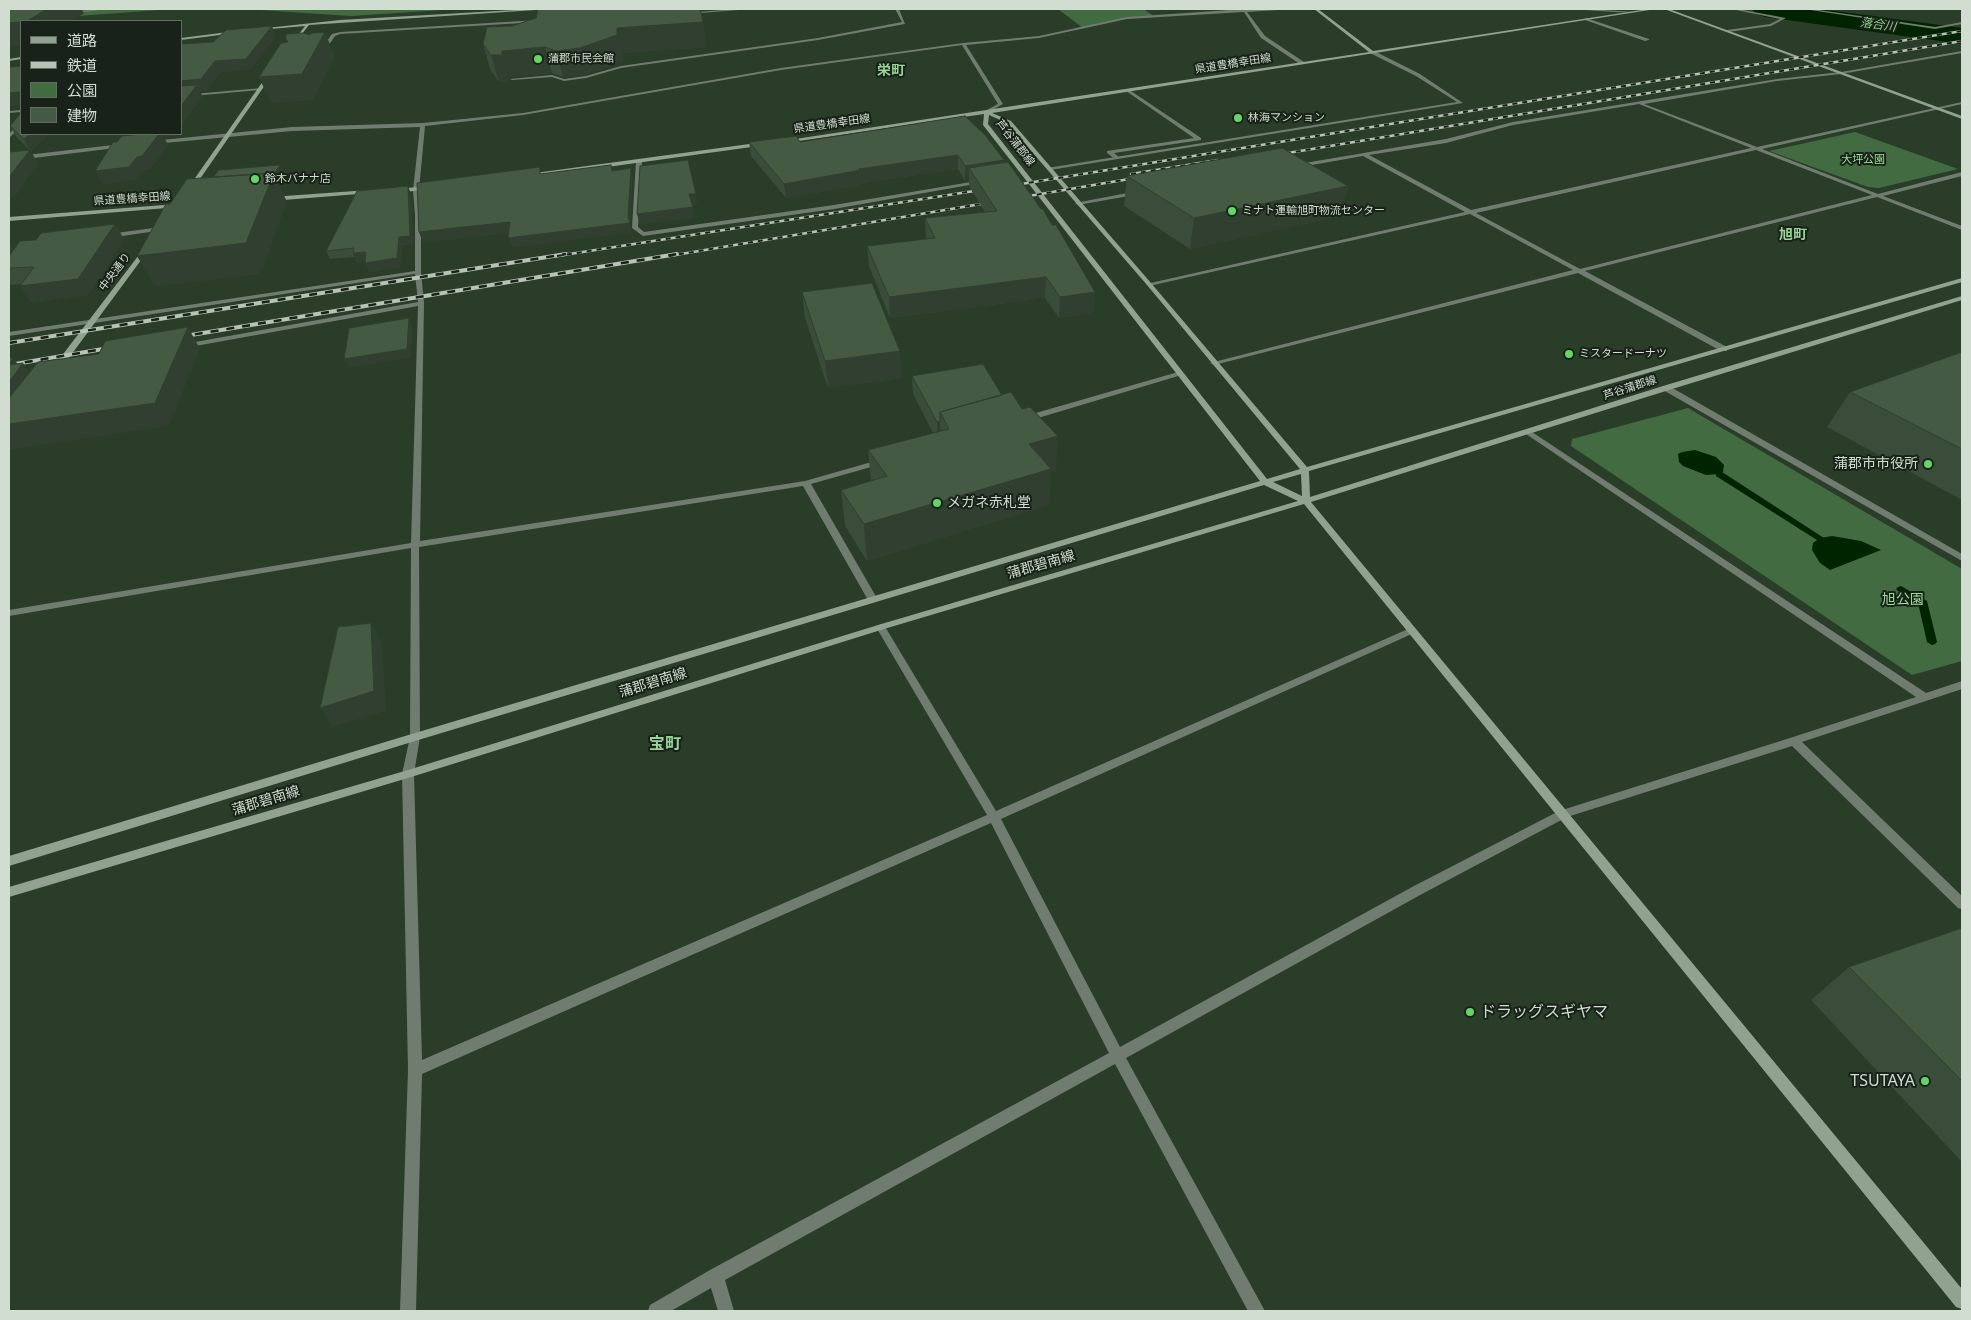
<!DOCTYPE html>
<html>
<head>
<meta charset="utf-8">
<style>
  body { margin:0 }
  #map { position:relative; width:1971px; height:1320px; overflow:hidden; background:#293d28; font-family:"Noto Sans","Noto Sans JP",sans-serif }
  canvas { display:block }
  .frame { position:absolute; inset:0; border:10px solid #d1ddd0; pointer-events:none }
  .legend { position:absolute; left:20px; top:20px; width:162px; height:115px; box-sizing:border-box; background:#182218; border:1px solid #626d62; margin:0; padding:6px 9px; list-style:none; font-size:15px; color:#d1ddd0 }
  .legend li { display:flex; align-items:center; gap:10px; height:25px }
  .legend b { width:25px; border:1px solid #626d62 }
</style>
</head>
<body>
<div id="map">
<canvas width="1971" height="1320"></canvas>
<div class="frame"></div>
<ul class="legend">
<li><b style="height:6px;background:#91a291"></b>道路</li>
<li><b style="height:6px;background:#b6c3b5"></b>鉄道</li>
<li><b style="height:14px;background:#426b42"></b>公園</li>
<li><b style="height:14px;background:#445a43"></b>建物</li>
</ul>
</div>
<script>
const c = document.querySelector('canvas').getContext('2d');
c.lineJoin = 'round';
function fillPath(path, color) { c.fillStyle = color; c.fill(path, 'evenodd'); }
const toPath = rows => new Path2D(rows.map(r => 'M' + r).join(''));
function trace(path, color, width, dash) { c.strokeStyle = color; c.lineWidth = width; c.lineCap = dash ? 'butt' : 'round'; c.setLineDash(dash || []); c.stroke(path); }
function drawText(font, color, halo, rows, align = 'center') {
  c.font = font + ' "Noto Sans","Noto Sans JP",sans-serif'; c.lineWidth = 4; c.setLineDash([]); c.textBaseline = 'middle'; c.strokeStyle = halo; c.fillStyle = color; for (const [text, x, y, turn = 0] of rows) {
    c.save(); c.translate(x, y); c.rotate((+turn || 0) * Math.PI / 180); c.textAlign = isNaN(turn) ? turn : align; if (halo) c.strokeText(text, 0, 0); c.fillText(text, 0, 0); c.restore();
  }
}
const green = toPath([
  [9,9,174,9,9,21],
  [245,9,458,9,351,16],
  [1058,9,1143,9,1154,16,1127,18,1083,28],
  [1855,132,1958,169,1879,188,1868,187,1769,151],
  [1688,408,1962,569,1962,661,1912,675,1571,446,1572,439]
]);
const water = toPath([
  [1695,450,1716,457,1724,465,1723,472,1719,474,1706,475,1683,466,1679,462,1678,454,1682,452],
  [1832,536,1861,541,1881,550,1830,570,1820,563,1812,550,1813,543,1820,538]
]);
const stream = toPath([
  [1716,472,1722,472,1824,538,1820,541,1817,540,1716,476,1716,472],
  [1901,586,1927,601,1937,642,1935,644,1932,645,1927,642,1918,603,1898,591,1896,589,1898,587,1901,586]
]);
const river = toPath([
  [1752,9,1820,9,1962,28,1962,44,1765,17,1756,14,1752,9]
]);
const lane = toPath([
  [97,9,107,9,70,14,68,13,97,9],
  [735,9,752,9,687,14,685,13,735,9],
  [895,9,899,9,905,24,818,40,621,68,586,78,564,81,552,77,512,80,510,79,552,75,564,79,586,76,621,66,818,38,902,22,895,9],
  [538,20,539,22,340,34,335,36,324,52,320,51,332,34,340,32,538,20],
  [1128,89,1201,138,1201,140,1114,153,1120,158,1115,159,1107,153,1107,151,1194,138,1126,91,1128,89]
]);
const street = toPath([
  [1244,9,1281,9,1279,10,1247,12,1265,36,1304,62,1304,64,1300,64,1261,38,1244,12,1127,19,1039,38,966,45,1003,104,987,113,985,111,998,104,962,45,781,70,523,115,425,126,419,190,421,215,421,272,424,303,420,541,805,481,882,459,886,461,885,463,811,484,878,600,873,603,868,600,803,486,419,547,420,737,414,774,422,1060,987,815,876,627,881,624,884,625,996,811,1408,629,1414,629,1416,631,1414,633,1001,819,1120,1047,1414,886,1559,811,1790,738,1916,697,1526,434,1526,430,1529,430,1926,693,1962,681,1962,689,1802,742,1962,896,1962,909,1958,908,1792,746,1567,817,1422,894,1126,1058,1265,1311,1248,1311,1115,1064,725,1280,734,1311,718,1311,711,1288,671,1311,648,1311,650,1305,710,1270,1109,1053,991,823,422,1074,416,1311,400,1311,408,1070,402,774,410,737,411,548,9,616,9,610,411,543,418,306,184,348,180,346,184,344,418,302,415,274,9,336,9,332,415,271,415,215,413,190,420,127,292,131,154,144,152,143,152,141,292,127,423,123,523,113,781,68,963,43,1039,36,1127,17,1244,9],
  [1568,9,1589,9,1633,12,1631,13,1568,9],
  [1731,9,1738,9,1786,18,1771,26,1728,32,1727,30,1770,24,1780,19,1731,9],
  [1804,9,1812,9,1935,27,1962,22,1962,24,1935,29,1804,9],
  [1586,18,1649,39,1649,40,1645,41,1585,20,1586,18],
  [1370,51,1374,51,1420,74,1463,103,1050,170,1047,168,1457,102,1416,76,1370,53,1370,51],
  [1962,51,1962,53,1841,74,1777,81,1644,104,1757,147,1962,102,1962,104,1762,149,1878,194,1962,172,1962,176,1883,196,1962,226,1962,230,1877,197,1585,271,1727,347,1727,351,1721,351,1578,273,1214,365,1210,363,1573,270,1470,214,1149,286,1146,284,1465,212,1363,156,1295,168,1292,166,1293,165,1446,139,1513,122,1777,79,1841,72,1962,51],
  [1639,104,1751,148,1471,210,1369,155,1446,143,1513,125,1639,104],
  [1756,150,1872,195,1580,269,1476,213,1756,150],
  [262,88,260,90,181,97,181,95,262,88],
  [21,110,21,112,9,113,9,111,21,110],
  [19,123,21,123,21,127,9,138,9,134,19,123],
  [122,144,125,146,124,147,9,161,9,157,122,144],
  [639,159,642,161,638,227,644,232,834,205,983,180,986,182,834,209,643,236,632,228,636,161,639,159],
  [1138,191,1141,193,1140,194,1078,205,1075,203,1138,191],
  [161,227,163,228,163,230,109,238,106,236,109,234,161,227],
  [1178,372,1181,372,1185,374,1028,421,1025,421,1021,419,1022,417,1178,372],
  [1663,386,1669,386,1962,554,1962,561,1663,390,1663,386]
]);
const secondary = toPath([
  [532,9,551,9,309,25,294,44,292,43,305,26,259,30,257,29,340,20,532,9],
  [1314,9,1318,9,1373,51,1648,9,1656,9,992,113,1011,121,1151,283,1307,467,1962,278,1962,282,1309,471,1310,497,1663,386,1962,296,1962,300,1669,390,1311,502,1962,1289,1962,1309,1956,1307,1304,504,884,629,408,778,9,897,9,887,408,770,878,625,1298,501,1264,485,415,741,9,866,9,856,415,733,1260,481,983,125,984,114,785,143,782,141,1369,52,1314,9],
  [989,115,1007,123,1147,285,1300,469,1267,479,988,124,989,115],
  [1301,474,1302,496,1273,482,1301,474],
  [1664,9,1669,9,1962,116,1962,119,1664,9],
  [236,31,235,33,181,40,181,38,236,31],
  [21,57,21,59,9,61,9,59,21,57],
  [268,74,272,75,193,189,189,189,188,188,268,74],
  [764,142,767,144,766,145,535,177,532,175,535,173,764,142],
  [429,186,431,187,431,189,396,193,393,191,396,189,429,186],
  [369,190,371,191,371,193,271,201,268,199,271,197,369,190],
  [177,204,179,205,179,207,9,221,9,217,177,204],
  [145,247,150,248,60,370,54,370,54,366,145,247]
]);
const railFar1 = toPath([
  [1276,155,1962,41],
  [1131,174,1218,160],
  [1009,186,1962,31],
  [1017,198,1141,177],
  [557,256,987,189],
  [669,256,993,202]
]);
const rail = toPath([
  [179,337,677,254],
  [9,343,566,254],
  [9,365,115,347]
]);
const wall = toPath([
  [536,18,707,47,623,53,623,61,586,74,563,77,552,73,510,77,509,81,499,82,490,69,483,44,512,26],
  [21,113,31,152,31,151,38,164,14,197,30,150,17,138,10,126],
  [965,116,1004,162,1094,313,1059,318,1045,298,890,318,869,266,867,246,926,239,925,218,985,212,969,186,969,180,965,181,958,169,862,183,862,185,786,198,751,156,749,142,800,142],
  [1127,176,1348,186,1341,216,1190,249,1124,206],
  [411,194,413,244,402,245,401,267,369,272,365,261,357,262,355,257,330,259,326,251],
  [115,224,124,239,88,295,30,302,21,284,9,285,9,242,13,250,36,240],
  [802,292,902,378,828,388,805,318],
  [1962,352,1962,500,1827,427,1850,392],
  [912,376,1002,395,1056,472,1051,473,1049,505,867,561,845,526,841,490,871,481,868,450,933,433,913,394],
  [1962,928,1962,1162,1811,1000,1849,967]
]);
const shadedWall = toPath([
  [9,9,81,9,84,13,73,21,27,21],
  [21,22,21,46,9,47,9,23],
  [703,22,707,47,623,53,623,61,586,74,563,77,556,51,617,28],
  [272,26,276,37,251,70,220,73,207,91,200,91,203,97,181,126,181,81],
  [325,32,335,57,313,100,271,104,259,77],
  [545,47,552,73,510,77,509,81,499,82,491,55,502,51],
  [21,92,21,105,9,106,9,93],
  [30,134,50,134,31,152,24,139],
  [132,134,176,134,174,136,164,137,168,145,150,170,144,170,137,180,103,185,95,171,136,141],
  [30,150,38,164,14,197,9,197,9,177],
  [958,155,958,169,862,183,862,185,786,198,784,184,859,169],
  [1004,160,1003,175,969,168,969,180,965,181,965,166],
  [280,165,284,173,278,182,287,202,261,274,155,287,137,256,274,173],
  [631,168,633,178,630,224,632,233,512,248,508,238,628,217],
  [408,186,411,194,413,244,402,245,401,267,369,272,365,263,399,237],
  [1348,186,1341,216,1190,249,1194,218],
  [689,194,696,194,698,205,692,206],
  [693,207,695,218,640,225,637,214],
  [510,222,513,233,423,243,419,232],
  [115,224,124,239,88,295,30,302,20,286],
  [9,242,18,257,9,268],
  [366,252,369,260,357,262,353,253],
  [1046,277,1045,298,890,318,889,297],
  [1095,292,1094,313,1059,318,1060,297],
  [409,318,413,327,411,358,349,368,344,359],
  [188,327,200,349,169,426,9,450,9,365,13,358,20,368,23,363,39,386],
  [900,351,902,378,828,388,825,361],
  [940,421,941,439,937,440,937,422],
  [1058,436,1056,472,1051,473,1049,505,867,561,864,524,1029,444],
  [371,623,382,642,386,711,332,727,320,708]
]);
const building = toPath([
  [9,9,47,9,27,21,21,21,21,22,9,23,9,9],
  [538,9,700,9,703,22,617,28,617,35,580,48,556,51,545,47,502,51,502,55,491,55,483,44,487,27,512,26,536,18,538,9],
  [272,26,246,59,215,61,201,79,181,81,181,44,213,42,226,30,272,26],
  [325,32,302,74,259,77,281,43,288,42,285,37,287,34,303,33,310,35,312,33,325,32],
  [21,66,21,92,9,93,9,67,21,66],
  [197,85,181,106,181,86,197,85],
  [21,113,21,134,30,134,24,139,10,126,21,113],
  [965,116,986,136,1004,160,965,166,958,155,859,169,861,170,784,184,749,142,796,136,800,142,965,116],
  [141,134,159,134,142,156,137,157,129,167,95,171,113,142,117,142,122,136,141,134],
  [1282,148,1348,186,1194,218,1127,176,1282,148],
  [30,150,9,177,9,152,30,150],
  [688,160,696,194,689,194,693,207,637,214,640,166,688,160],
  [1008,162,1041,209,1043,209,1052,225,1056,225,1095,292,1060,297,1046,277,889,297,867,246,935,238,925,218,997,211,969,168,1008,162],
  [280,165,274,174,274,173,213,177,219,170,280,165],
  [611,165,612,171,631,168,628,217,630,223,508,238,510,222,419,232,417,183,540,167,540,174,611,165],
  [274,173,246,243,137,256,166,204,170,204,187,179,274,173],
  [408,186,410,236,399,237,397,258,365,263,366,252,353,253,354,248,326,251,357,191,408,186],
  [115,224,78,279,20,286,34,267,9,268,9,256,20,241,36,240,41,233,115,224],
  [872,283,900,351,825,361,802,292,872,283],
  [409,318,407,349,344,359,349,328,409,318],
  [188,327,155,403,9,424,9,398,38,362,99,354,105,341,188,327],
  [1962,352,1962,449,1850,392,1962,352],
  [9,358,13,358,9,365,23,363,9,382,9,358],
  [983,364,1002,395,940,412,940,421,937,422,912,376,983,364],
  [1011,392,1022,409,1030,407,1058,436,1029,444,1051,469,864,524,841,490,887,476,868,450,949,429,940,412,1011,392],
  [371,623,374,691,320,708,338,627,371,623],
  [1962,928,1962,1081,1849,967,1962,928]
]);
const markers = [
  [538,59,5,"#66d467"],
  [1238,118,5,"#66d467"],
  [255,179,5,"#66d467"],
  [1232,211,5,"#66d467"],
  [1569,354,5,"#66d467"],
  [1928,464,5,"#66d467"],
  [937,503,5,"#66d467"],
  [1470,1012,5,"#66d467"],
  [1925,1081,5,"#66d467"]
];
const farPoinames = [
  ["蒲郡市民会館",548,59],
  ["林海マンション",1248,118],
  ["鈴木バナナ店",265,179],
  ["ミナト運輸旭町物流センター",1242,211],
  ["ミスタードーナツ",1579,354]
];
const farStreetnames = [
  ["県道豊橋幸田線",1233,64,-9],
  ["県道豊橋幸田線",832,124,-8],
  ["芦谷蒲郡線",1015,143,52],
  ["県道豊橋幸田線",132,199,-4],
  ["中央通り",115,272,-53],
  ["芦谷蒲郡線",1630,388,-18]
];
const farParknames = [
  ["大坪公園",1863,160]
];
const farWaternames = [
  ["落合川",1878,25,8]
];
const farQuarternames = [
  ["栄町",891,71],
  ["旭町",1793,235]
];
const poiNames = [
  ["蒲郡市市役所",1918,464],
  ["メガネ赤札堂",947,503,"left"]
];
const streetNames = [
  ["蒲郡碧南線",1041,565,-16],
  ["蒲郡碧南線",653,683,-17],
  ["蒲郡碧南線",266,801,-17]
];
const parkNames = [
  ["旭公園",1903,600]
];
const quarterNames = [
  ["宝町",665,744]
];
const nearPoinames = [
  ["ドラッグスギヤマ",1480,1012],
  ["TSUTAYA",1915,1081,"right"]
];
fillPath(green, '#426b42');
fillPath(water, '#002400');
fillPath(stream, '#002400');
fillPath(river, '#002400');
fillPath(lane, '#717c71');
fillPath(street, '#717c71');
fillPath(secondary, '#91a291');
trace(railFar1, '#b6c3b5', 2.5);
trace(rail, '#b6c3b5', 4);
trace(railFar1, '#182218', 2, [5]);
trace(rail, '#182218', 2.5, [8]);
fillPath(wall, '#3a4d3a');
fillPath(shadedWall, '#303f2f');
fillPath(building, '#445a43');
trace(building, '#303f2f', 1);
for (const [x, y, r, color] of markers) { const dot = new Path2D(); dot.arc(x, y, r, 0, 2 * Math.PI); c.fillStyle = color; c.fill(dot); trace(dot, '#182218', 2); }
drawText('11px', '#d1ddd0', '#182218', farPoinames, 'left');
drawText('11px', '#d1ddd0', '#182218', farStreetnames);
drawText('11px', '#9ddb9b', '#182218', farParknames);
drawText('italic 12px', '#92d190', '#182218', farWaternames);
drawText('bold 14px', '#9bd499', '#182218', farQuarternames);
drawText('14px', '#d1ddd0', '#182218', poiNames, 'right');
drawText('14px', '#d1ddd0', '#182218', streetNames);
drawText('14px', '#9ddb9b', '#182218', parkNames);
drawText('bold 16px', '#9bd499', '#182218', quarterNames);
drawText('16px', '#d1ddd0', '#182218', nearPoinames, 'left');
</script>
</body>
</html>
